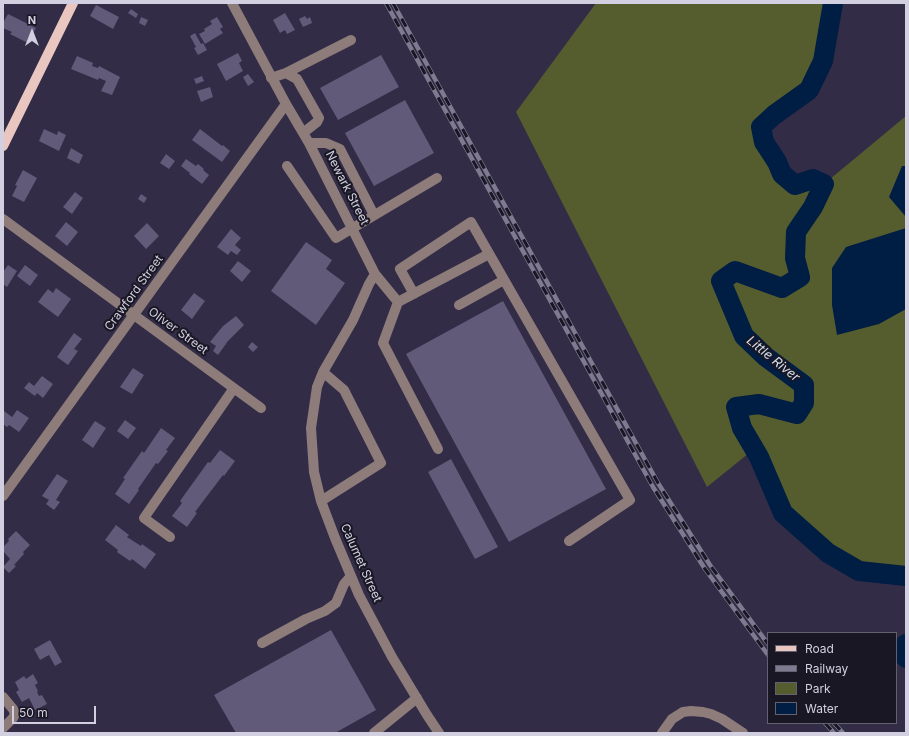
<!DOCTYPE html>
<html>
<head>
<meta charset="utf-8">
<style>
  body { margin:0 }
  #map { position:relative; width:909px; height:736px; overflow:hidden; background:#322c47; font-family:Inter,sans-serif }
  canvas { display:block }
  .frame { position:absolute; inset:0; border:4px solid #d2cfe0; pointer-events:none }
  .legend { position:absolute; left:767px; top:632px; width:130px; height:92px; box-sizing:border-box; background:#191723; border:1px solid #63616f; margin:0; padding:5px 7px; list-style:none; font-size:12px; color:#d2cfe0 }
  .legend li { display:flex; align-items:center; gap:8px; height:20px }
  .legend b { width:20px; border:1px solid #63616f }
  .north { position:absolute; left:12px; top:12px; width:40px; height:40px; -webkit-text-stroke:3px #191723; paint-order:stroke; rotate:0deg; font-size:11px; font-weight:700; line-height:16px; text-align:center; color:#d2cfe0 }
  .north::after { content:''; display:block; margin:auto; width:14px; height:18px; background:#d2cfe0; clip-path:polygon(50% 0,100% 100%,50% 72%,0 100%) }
  .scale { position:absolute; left:12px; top:706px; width:84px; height:18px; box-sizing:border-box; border:2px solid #d2cfe0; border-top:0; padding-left:5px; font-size:12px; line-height:14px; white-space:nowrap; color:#d2cfe0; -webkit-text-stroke:3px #191723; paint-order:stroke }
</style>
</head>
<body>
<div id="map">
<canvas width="909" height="736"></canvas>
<div class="frame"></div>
<ul class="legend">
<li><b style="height:5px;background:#eac6c0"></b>Road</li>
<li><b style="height:5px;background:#7e7a90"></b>Railway</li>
<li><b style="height:11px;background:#555d2e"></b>Park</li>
<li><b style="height:11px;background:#001d43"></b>Water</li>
</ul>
<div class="north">N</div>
<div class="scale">50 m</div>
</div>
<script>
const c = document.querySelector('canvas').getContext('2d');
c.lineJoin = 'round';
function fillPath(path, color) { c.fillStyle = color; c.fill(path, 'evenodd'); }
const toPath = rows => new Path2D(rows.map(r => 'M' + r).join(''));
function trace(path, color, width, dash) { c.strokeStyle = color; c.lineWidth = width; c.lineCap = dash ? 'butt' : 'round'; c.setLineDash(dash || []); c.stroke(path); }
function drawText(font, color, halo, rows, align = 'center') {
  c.font = font + ' Inter,sans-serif'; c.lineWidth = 4; c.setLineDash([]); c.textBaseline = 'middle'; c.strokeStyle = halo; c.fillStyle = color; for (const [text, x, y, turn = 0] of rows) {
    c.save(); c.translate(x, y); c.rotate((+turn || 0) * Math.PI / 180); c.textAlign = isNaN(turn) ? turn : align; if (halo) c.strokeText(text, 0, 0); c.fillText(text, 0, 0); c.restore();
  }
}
const green = toPath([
  [596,3,833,3,823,61,809,90,774,115,761,127,764,142,777,162,782,174,795,185,813,179,824,184,906,116,906,576,859,571,782,519,754,449,707,487,516,112]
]);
const water = toPath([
  [902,166,906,166,906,217,889,197],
  [906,228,906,309,879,324,837,335,832,305,832,268,846,247]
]);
const river = toPath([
  [833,3,823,61,809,90,774,115,761,127,764,142,777,162,782,174,795,185,813,179,824,184,813,207,796,232,795,258,800,277,782,288,735,271,721,281,744,336,766,357,804,385,804,403,797,414,759,404,736,407,742,428,759,457,783,513,828,553,859,571,906,576],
  [906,644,899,650,906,658]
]);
const building = toPath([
  [96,5,119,17,113,29,90,16],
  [131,9,138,14,136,18,128,13],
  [285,13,295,30,287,34,285,30,280,33,273,20],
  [8,14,36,28,28,43,10,34,12,32,3,28,3,23],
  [305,16,307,19,310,17,312,23,303,27,299,19],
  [141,17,148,20,145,26,139,23],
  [217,17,223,27,220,29,223,33,205,44,199,34,205,31,204,29,212,24,210,21],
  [195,33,201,44,203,43,207,50,198,55,194,48,196,47,190,36],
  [238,53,242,61,239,63,243,71,226,81,217,64],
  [381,55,399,87,338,120,320,88],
  [77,56,93,63,92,66,98,68,99,66,120,77,112,95,101,91,106,81,99,78,98,80,71,69],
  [248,74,254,82,248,86,243,77],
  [202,76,204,81,196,84,194,79],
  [210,87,213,97,201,102,197,91],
  [405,100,434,153,374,186,345,133],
  [44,129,57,135,58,131,66,135,59,151,39,141],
  [200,129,222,146,223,145,230,151,222,162,192,140],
  [71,148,83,155,79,164,67,158],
  [166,154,175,161,169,169,160,163],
  [186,159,196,166,198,164,204,169,203,170,209,175,202,184,189,174,190,173,181,166],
  [23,170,37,178,24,202,12,196,17,186,15,185],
  [75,192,83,198,72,214,63,207],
  [141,194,147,198,144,203,138,199],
  [66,222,78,232,67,246,55,236],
  [147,223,159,236,146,249,134,236],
  [231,229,241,238,235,245,241,250,237,255,231,251,228,255,217,247],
  [306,242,332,260,326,269,345,283,316,325,271,291],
  [238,261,251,271,242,282,230,271],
  [8,265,17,271,7,287,3,284,3,272],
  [25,265,38,275,30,286,17,276],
  [56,288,71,299,58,317,38,302,48,289,53,293],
  [194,293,205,301,192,319,181,310],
  [503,301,606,489,509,542,406,354],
  [236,316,244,325,228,341,218,355,213,351,216,346,210,342,223,326],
  [74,333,82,339,74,349,78,351,68,365,57,357],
  [252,342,258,347,253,352,248,347],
  [133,368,144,375,132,394,120,387],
  [42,376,53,384,43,398,37,393,35,396,24,388,29,382,34,386],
  [17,410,29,418,19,432,9,425,7,427,3,424,3,413,4,411,12,417],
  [125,420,136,428,128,439,117,431],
  [95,421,106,428,93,448,82,440],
  [161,428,175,438,166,450,168,451,158,464,156,463,138,489,139,490,129,504,115,494,125,479,123,478,142,451,144,453],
  [220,450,235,461,224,476,223,475,195,512,197,513,187,527,172,516,182,503,180,501,208,462,210,463],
  [451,459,498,547,475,559,428,472],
  [57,474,68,481,56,500,60,502,54,510,46,504,49,500,42,496],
  [116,525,129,535,127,537,141,546,142,544,156,554,145,569,132,559,130,561,117,552,118,550,105,540],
  [16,531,30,545,23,552,24,554,14,565,16,566,9,573,3,567,10,559,3,551,3,547,9,541,8,539],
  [331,630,376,710,335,733,236,733,214,695],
  [50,640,62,662,55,666,49,655,40,660,34,649],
  [33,674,38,683,35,685,38,691,37,692,39,696,42,695,47,704,35,710,29,698,22,702,16,692,19,690,15,682,24,676,26,679]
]);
const minor = toPath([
  [232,3,286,104,309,143,375,274,369,284,353,320,323,372,317,387,311,428,314,472,321,501,335,538,359,595,392,657,427,715,439,733],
  [286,73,351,40],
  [271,78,286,73,297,79,319,118,317,122,303,133],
  [309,143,326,143,340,149,374,215],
  [287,166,336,238,437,178],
  [3,219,261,408],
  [375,274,398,302,383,343,438,449],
  [414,294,400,269,471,222,630,500,569,541],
  [398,302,489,254],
  [459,305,504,280],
  [3,496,286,104],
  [321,501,381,463,344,390,323,372],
  [170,537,144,518,234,388],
  [262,643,306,619,325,611,336,603,344,584,351,576],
  [3,697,13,709,15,714,13,718,3,728],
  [374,733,417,698],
  [662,733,672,719,683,712,691,711,703,712,711,714,722,719,743,733]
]);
const major = toPath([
  [3,146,73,3]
]);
const rail = toPath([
  [386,3,653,487,705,569,768,655],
  [393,3,658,483,710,565,768,644],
  [825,723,834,733],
  [834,723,843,733]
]);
const streetNames = [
  ["Newark Street",347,188,63],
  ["Crawford Street",134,293,-54],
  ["Oliver Street",178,331,36],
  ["Calumet Street",361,563,66]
];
const waterNames = [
  ["Little River",773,359,39]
];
fillPath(green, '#555d2e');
fillPath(water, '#001d43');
trace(river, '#001d43', 20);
fillPath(building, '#615a79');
trace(minor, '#8d7c79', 10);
trace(major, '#eac6c0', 10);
trace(rail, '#7e7a90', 4.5);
trace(rail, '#191723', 3, [9]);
drawText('12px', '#d2cfe0', '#191723', streetNames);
drawText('italic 13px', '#d2dfef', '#191723', waterNames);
</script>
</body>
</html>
